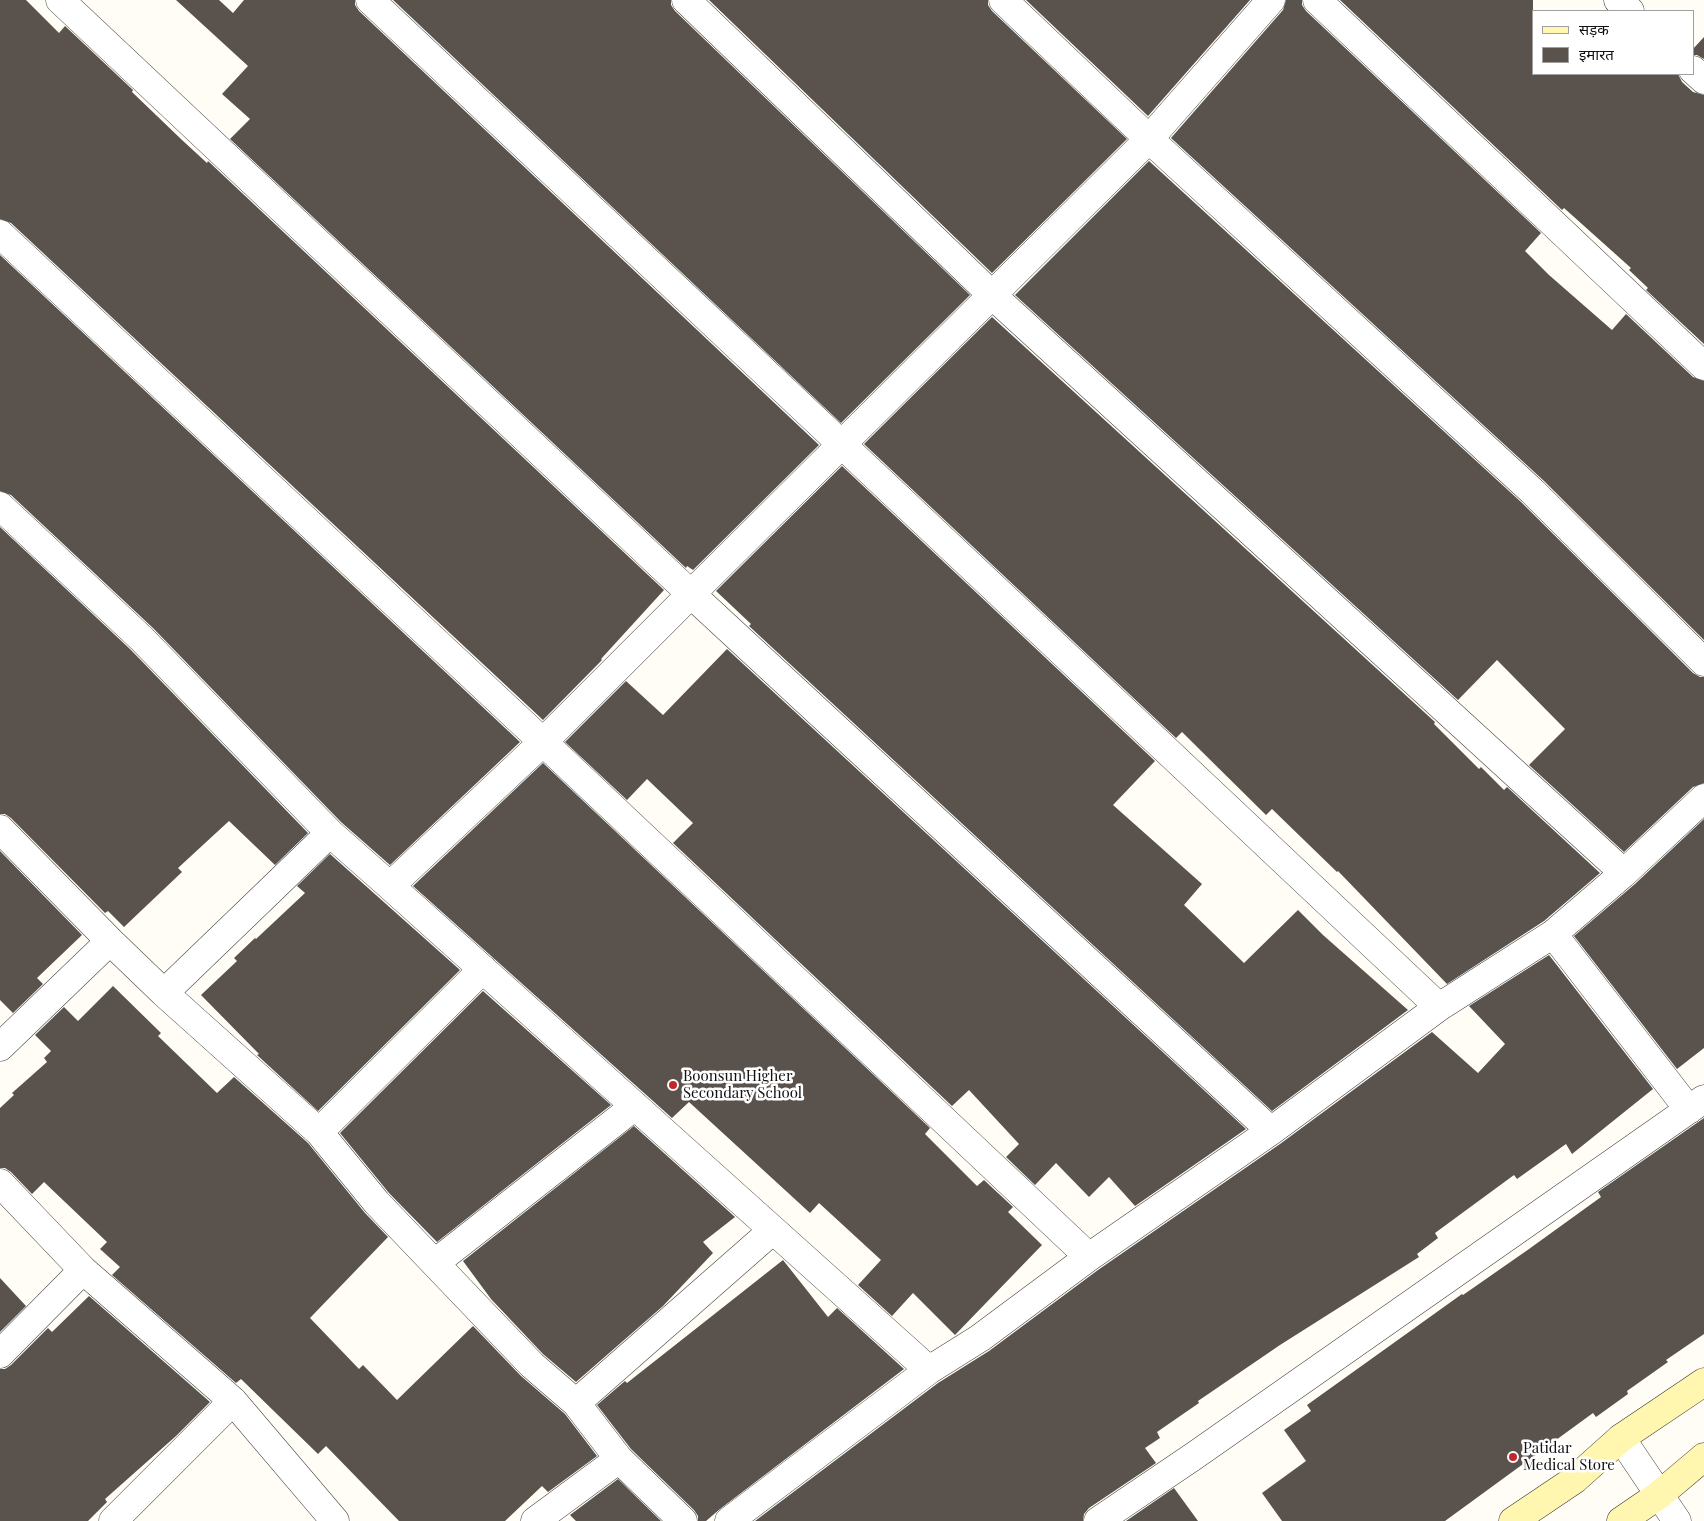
<!DOCTYPE html>
<html>
<head>
<meta charset="utf-8">
<style>
  body { margin:0 }
  #map { position:relative; width:1704px; height:1521px; overflow:hidden; background:#fffdf5; font-family:"Playfair Display","Noto Sans Devanagari",serif }
  canvas { display:block }
  .legend { position:absolute; left:1532px; top:10px; width:162px; height:65px; box-sizing:border-box; background:#fff; border:1px solid #a0a0a0; margin:0; padding:6px 9px; list-style:none; font-size:15px; color:#111 }
  .legend li { display:flex; align-items:center; gap:10px; height:25px }
  .legend b { width:25px; border:1px solid #a0a0a0 }
</style>
</head>
<body>
<div id="map">
<canvas width="1704" height="1521"></canvas>
<ul class="legend">
<li><b style="height:6px;background:#fff6b0"></b>सड़क</li>
<li><b style="height:14px;background:#5a524d"></b>इमारत</li>
</ul>
</div>
<script>
const c = document.querySelector('canvas').getContext('2d');
c.lineJoin = 'round';
function fillPath(path, color) { c.fillStyle = color; c.fill(path, 'evenodd'); }
const toPath = rows => new Path2D(rows.map(r => 'M' + r).join(''));
function trace(path, color, width, dash) { c.strokeStyle = color; c.lineWidth = width; c.lineCap = dash ? 'butt' : 'round'; c.setLineDash(dash || []); c.stroke(path); }
function drawText(font, color, halo, rows, align = 'center') {
  c.font = font + ' "Playfair Display",serif'; c.lineWidth = 5; c.setLineDash([]); c.textBaseline = 'middle'; c.strokeStyle = halo; c.fillStyle = color; for (const [text, x, y, turn = 0] of rows) {
    c.save(); c.translate(x, y); c.rotate((+turn || 0) * Math.PI / 180); c.textAlign = isNaN(turn) ? turn : align; if (halo) c.strokeText(text, 0, 0); c.fillText(text, 0, 0); c.restore();
  }
}
const building = toPath([
  [0,0,26,0,59,33,65,26,133,90,132,92,182,140,207,163,208,161,664,590,601,659,602,660,543,720,11,223,0,219],
  [176,0,219,0,233,13,244,0,355,0,355,5,359,11,819,445,693,570,687,566,686,568,230,139,250,119,222,94,248,66],
  [393,0,671,0,671,5,675,11,970,295,841,423],
  [709,0,988,0,988,5,992,11,1127,139,992,273],
  [1026,0,1250,0,1148,116],
  [1286,0,1302,0,1302,5,1306,11,1541,233,1525,251,1549,275,1612,330,1626,314,1693,377,1704,381,1704,640,1543,480,1171,138,1283,10],
  [1340,0,1533,0,1533,74,1678,74,1682,82,1693,92,1704,95,1704,344,1646,290,1648,288,1629,270,1631,268,1564,208,1562,210],
  [1704,37,1704,59,1697,55,1693,55,1693,49],
  [1149,161,1521,502,1693,673,1700,677,1704,677,1704,783,1693,787,1624,852,1529,765,1565,729,1497,660,1458,700,1015,295],
  [0,255,520,742,390,865,341,822,153,628,11,495,0,491],
  [992,317,1435,722,1434,724,1479,769,1481,767,1504,790,1507,787,1600,873,1544,921,1447,984,1338,871,1337,872,1272,809,1266,815,1182,732,1176,738,864,444],
  [842,466,1155,761,1113,805,1202,884,1184,905,1244,963,1298,910,1323,935,1408,1010,1272,1111,749,626,751,624,716,591],
  [0,527,131,650,308,833,275,865,229,821,178,868,182,872,124,927,108,911,105,913,11,818,5,814,0,814],
  [727,649,1246,1129,1135,1206,1109,1177,1089,1197,1056,1163,1035,1185,1006,1157,1019,1144,969,1090,952,1106,673,843,693,823,647,779,627,800,565,742,626,681,663,715],
  [543,763,930,1128,925,1134,977,1186,984,1180,1013,1207,1008,1212,1042,1245,955,1335,913,1293,892,1316,858,1285,881,1260,819,1203,810,1213,689,1102,672,1118,413,886],
  [1704,819,1704,1048,1677,1069,1574,936,1635,884],
  [0,851,82,935,37,978,43,984,13,1013,0,1000],
  [330,854,460,970,318,1111,257,1055,259,1054,201,995,237,961,234,958,255,938,256,939,305,893,297,886],
  [1549,955,1653,1089,1572,1154,1566,1144,1517,1179,1514,1175,1435,1233,1438,1238,1417,1254,1419,1257,1280,1345,1198,1401,1199,1403,1157,1432,1160,1438,1145,1448,1156,1463,1089,1508,1084,1514,1083,1521,755,1521,938,1383,989,1351,1098,1270,1280,1144,1432,1032,1478,1073,1505,1044,1469,1006],
  [113,986,161,1033,158,1036,217,1093,234,1077,308,1143,365,1213,388,1237,310,1318,359,1369,363,1365,397,1400,473,1326,521,1376,565,1414,597,1456,548,1492,542,1486,505,1521,399,1521,326,1446,318,1454,241,1379,236,1383,112,1275,120,1267,100,1249,107,1242,44,1182,32,1194,11,1172,5,1168,0,1168,0,1108,14,1095,12,1093,47,1062,44,1058,51,1051,35,1035,64,1007,78,1021],
  [483,991,611,1105,437,1242,389,1193,340,1133],
  [1704,1118,1704,1334,1666,1360,1668,1362,1627,1391,1628,1394,1596,1417,1593,1413,1445,1521,1282,1521,1262,1493,1306,1461,1284,1430,1311,1411,1307,1405,1462,1294,1463,1295,1529,1249,1601,1197,1598,1192],
  [634,1126,735,1217,703,1242,713,1253,663,1306,576,1382,543,1354,491,1299,463,1261],
  [783,1260,828,1317,837,1308,904,1369,720,1509,706,1521,698,1521,698,1516,694,1510,631,1449,597,1405,625,1381,627,1383],
  [0,1278,26,1306,0,1332],
  [89,1296,210,1402,176,1436,105,1499,107,1502,88,1521,0,1521,0,1369,5,1369,11,1365,48,1328,52,1332],
  [618,1479,661,1521,576,1521,570,1515],
  [1174,1488,1198,1521,1126,1521]
]);
const street = toPath([
  [60,0,691,594,1149,139,1271,0],
  [370,0,1439,1007],
  [686,0,992,295,1624,873],
  [1003,0,1149,139,1532,491,1704,662],
  [1317,0,1704,366],
  [1618,0,1630,11],
  [1693,70,1704,80],
  [0,234,543,742,691,594,1271,1131],
  [0,506,142,639,330,833,390,886],
  [0,829,110,941,164,993,319,1132,377,1203,532,1365,576,1403,619,1459,683,1521],
  [1553,934,1689,1110],
  [164,993,330,833],
  [0,1047,110,941],
  [319,1132,483,969],
  [0,1183,83,1270,233,1401,335,1521],
  [435,1263,635,1106],
  [0,1354,83,1270],
  [929,1370,390,886,543,742,1089,1257],
  [576,1403,773,1230],
  [1621,1438,1677,1521],
  [113,1521,233,1401],
  [535,1521,619,1459],
  [729,1521,929,1370,980,1338,1089,1257,1271,1131,1439,1007,1553,934,1624,873,1704,798],
  [1098,1521,1194,1456,1704,1099]
]);
const secondary = toPath([
  [1513,1521,1574,1480,1621,1438,1704,1382],
  [1621,1521,1659,1495,1704,1457]
]);
const markers = [
  [673,1085,5,"#c4262e"],
  [1513,1457,5,"#c4262e"]
];
const poiNames = [
  ["Boonsun Higher",683,1076],
  ["Secondary School",683,1093],
  ["Patidar",1523,1448],
  ["Medical Store",1523,1465]
];
fillPath(building, '#5a524d');
trace(street, '#444', 29);
trace(secondary, '#333', 29);
trace(street, '#fff', 28);
trace(secondary, '#fff6b0', 28);
for (const [x, y, r, color] of markers) { const dot = new Path2D(); dot.arc(x, y, r, 0, 2 * Math.PI); c.fillStyle = color; c.fill(dot); trace(dot, '#fff', 2); }
drawText('15px', '#111', '#fff', poiNames, 'left');
</script>
</body>
</html>
